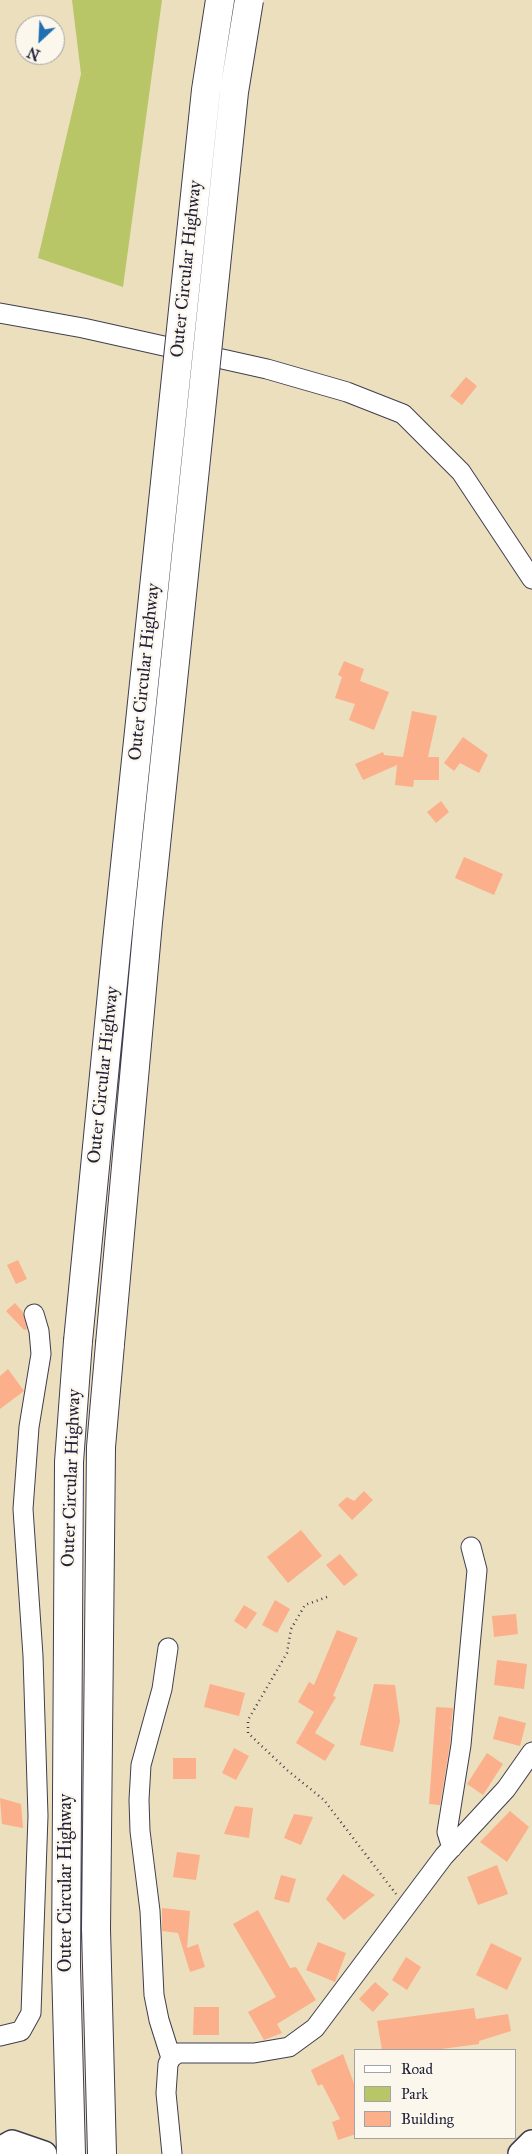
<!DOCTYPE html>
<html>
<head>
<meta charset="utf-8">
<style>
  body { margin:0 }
  #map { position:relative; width:532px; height:2154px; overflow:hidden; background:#ecdfbd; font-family:"IM FELL Great Primer",serif }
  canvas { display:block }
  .legend { position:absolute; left:354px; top:2049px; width:162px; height:90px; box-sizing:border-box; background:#fbf7ec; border:1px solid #a4a2a5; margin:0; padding:6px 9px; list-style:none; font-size:15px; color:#22223b }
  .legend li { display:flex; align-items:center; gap:10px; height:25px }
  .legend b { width:25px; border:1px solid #a4a2a5 }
  .north { position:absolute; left:15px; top:15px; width:50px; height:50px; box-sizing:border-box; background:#fbf7ec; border:1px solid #a4a2a5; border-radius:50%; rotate:205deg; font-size:14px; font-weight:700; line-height:20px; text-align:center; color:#22223b }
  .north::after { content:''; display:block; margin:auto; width:18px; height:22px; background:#1f6fb2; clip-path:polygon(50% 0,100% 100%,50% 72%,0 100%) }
</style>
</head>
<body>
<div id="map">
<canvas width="532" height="2154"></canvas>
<ul class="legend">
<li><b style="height:6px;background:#fff"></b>Road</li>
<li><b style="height:14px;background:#b8c668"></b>Park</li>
<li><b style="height:14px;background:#fbaf8b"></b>Building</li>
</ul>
<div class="north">N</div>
</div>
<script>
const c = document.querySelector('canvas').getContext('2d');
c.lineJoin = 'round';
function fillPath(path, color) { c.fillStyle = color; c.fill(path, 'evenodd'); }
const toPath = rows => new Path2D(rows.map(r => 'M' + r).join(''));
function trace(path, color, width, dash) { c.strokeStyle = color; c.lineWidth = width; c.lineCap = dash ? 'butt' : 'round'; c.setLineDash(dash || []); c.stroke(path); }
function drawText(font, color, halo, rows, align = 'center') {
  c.font = font + ' "IM FELL Great Primer",serif'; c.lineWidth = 4.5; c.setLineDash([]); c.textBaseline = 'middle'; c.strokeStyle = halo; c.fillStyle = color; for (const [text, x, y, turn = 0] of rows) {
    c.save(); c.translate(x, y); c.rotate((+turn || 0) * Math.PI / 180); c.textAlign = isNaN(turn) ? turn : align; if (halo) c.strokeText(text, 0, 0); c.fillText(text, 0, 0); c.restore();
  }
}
const green = toPath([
  [72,0,162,0,123,287,38,258,81,74]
]);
const building = toPath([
  [466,377,477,386,462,405,450,396],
  [344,661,364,669,360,681,389,692,374,730,349,720,355,704,335,698,342,677,338,675],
  [412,711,437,716,428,757,439,757,439,780,414,780,413,787,395,785,397,765,363,780,355,764,383,752,384,755,403,757],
  [463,737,488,755,479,773,460,763,454,771,444,763],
  [441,801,449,812,436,823,427,812],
  [464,857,503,874,494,895,455,878],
  [18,1260,27,1279,16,1284,7,1265],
  [15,1303,23,1312,27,1329,24,1330,6,1311],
  [8,1369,24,1391,0,1409,0,1376],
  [364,1491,373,1500,352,1520,338,1505,347,1497,354,1501],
  [301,1530,322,1556,288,1583,267,1557],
  [340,1554,358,1575,344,1586,326,1565],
  [275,1600,290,1609,277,1633,262,1625],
  [244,1605,257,1613,246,1629,234,1621],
  [516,1614,518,1634,494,1637,492,1616],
  [337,1630,358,1638,333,1696,336,1697,315,1733,335,1745,325,1761,296,1743,314,1712,298,1702,309,1682,314,1685],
  [497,1660,527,1664,524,1689,494,1685],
  [210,1684,245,1693,239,1716,204,1707],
  [374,1684,395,1685,400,1721,393,1752,360,1745],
  [436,1707,453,1708,451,1728,448,1727,451,1729,450,1744,440,1805,429,1804],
  [499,1716,526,1723,520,1746,493,1739],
  [234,1748,249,1756,236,1780,222,1773],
  [487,1753,503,1764,483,1795,467,1784],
  [173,1758,196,1758,196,1779,173,1779],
  [0,1798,21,1804,23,1828,2,1824],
  [235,1806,253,1808,249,1838,224,1834],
  [510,1811,529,1827,507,1862,480,1842],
  [294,1814,313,1817,301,1845,284,1838],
  [177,1852,200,1855,196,1880,173,1877],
  [497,1865,508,1894,478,1905,467,1877],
  [343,1874,375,1895,344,1920,326,1899],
  [281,1875,296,1879,289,1903,274,1899],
  [162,1908,190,1911,187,1948,198,1944,205,1967,190,1972,178,1933,162,1931],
  [258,1910,290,1968,296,1967,316,2000,277,2024,282,2033,264,2040,248,2012,276,1997,233,1924],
  [318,1942,346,1953,335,1982,306,1970],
  [491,1943,522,1958,507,1990,476,1975],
  [406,1957,421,1967,407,1990,392,1980],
  [375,1982,389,1994,373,2012,359,1999],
  [194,2007,219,2007,219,2035,193,2035],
  [474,2008,476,2019,508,2014,511,2031,479,2041,479,2044,434,2050,382,2050,377,2021],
  [343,2054,356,2089,356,2134,338,2140,332,2122,340,2119,322,2084,318,2086,311,2070]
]);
const path = toPath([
  [327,1597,305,1605,291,1629,287,1653,248,1720,248,1733,287,1770,324,1800,396,1894]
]);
const minor = toPath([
  [0,313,83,328,267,369,347,392,403,414,461,472,532,579],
  [168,1648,162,1689,141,1765,139,1800,140,1831,150,1911,154,1995,159,2020,171,2058],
  [452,1848,447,1832,461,1745,477,1570,471,1547],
  [0,2036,21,2031,31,2013,38,1816,33,1656,23,1509,29,1427,41,1354,39,1331,34,1314],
  [172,2154,166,2093,168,2064,171,2058,178,2053,254,2053,289,2047,315,2028,444,1856,506,1789,532,1752]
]);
const major = toPath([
  [0,2150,12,2143,44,2154],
  [521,2154,532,2143]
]);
const highway = toPath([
  [71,2154,66,1966,69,1462,78,1341],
  [102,2154,96,1929,101,1447,110,1344]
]);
const highwayBridge = toPath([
  [78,1341,117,942,206,90,220,0],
  [110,1344,148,922,234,92,249,0]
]);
const streetNames = [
  ["Outer Circular Highway",187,269,-84],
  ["Outer Circular Highway",145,672,-84],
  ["Outer Circular Highway",104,1075,-84],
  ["Outer Circular Highway",72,1478,-88],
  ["Outer Circular Highway",67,1883,-90]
];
fillPath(green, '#b8c668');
fillPath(building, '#fbaf8b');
trace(minor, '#403e4e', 21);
trace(major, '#403e4e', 28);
trace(highway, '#403e4e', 30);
trace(path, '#403e4e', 2.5, [1, 4]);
trace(minor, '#fff', 19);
trace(major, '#fff', 25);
trace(highway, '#fff', 28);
trace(highwayBridge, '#403e4e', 30, []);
trace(highwayBridge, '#fff', 28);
drawText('18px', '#22223b', '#fbf7ec', streetNames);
</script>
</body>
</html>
